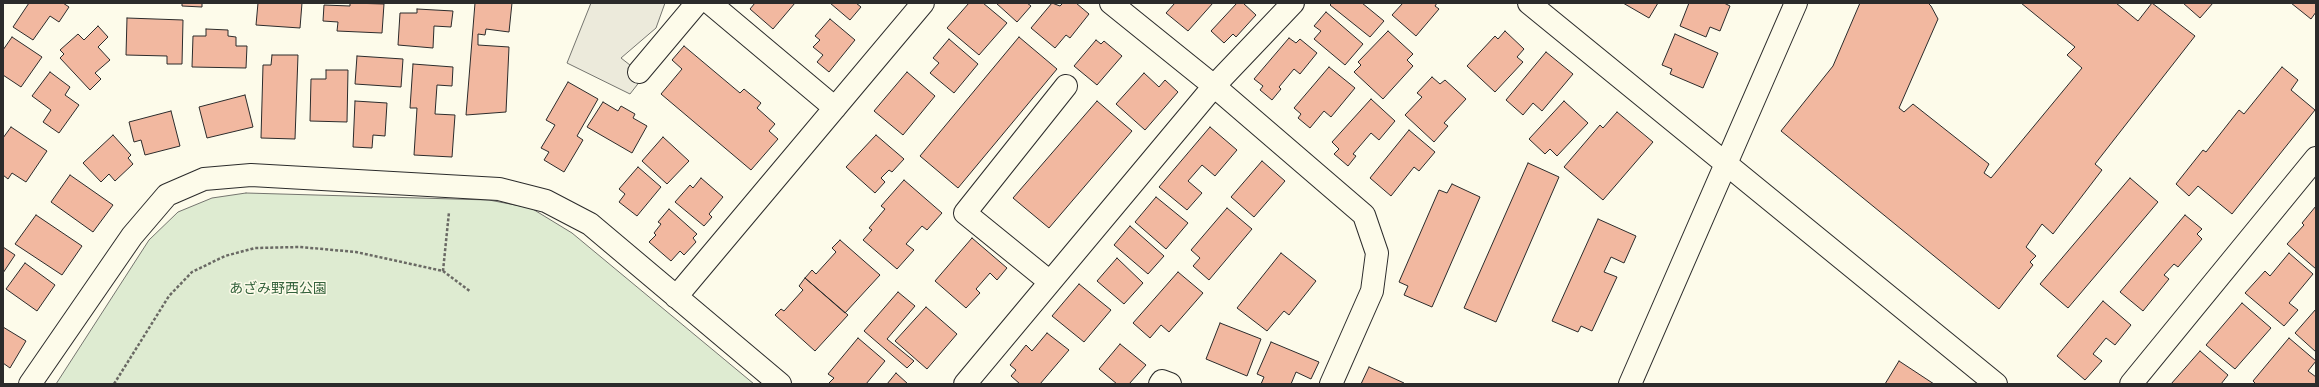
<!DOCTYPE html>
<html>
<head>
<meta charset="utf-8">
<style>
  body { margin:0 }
  #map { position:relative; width:2319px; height:387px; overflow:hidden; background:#fdfbea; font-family:Arial,sans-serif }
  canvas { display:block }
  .frame { position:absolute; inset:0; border:4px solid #2b2b2b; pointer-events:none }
</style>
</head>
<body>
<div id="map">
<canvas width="2319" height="387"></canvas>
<div class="frame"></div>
</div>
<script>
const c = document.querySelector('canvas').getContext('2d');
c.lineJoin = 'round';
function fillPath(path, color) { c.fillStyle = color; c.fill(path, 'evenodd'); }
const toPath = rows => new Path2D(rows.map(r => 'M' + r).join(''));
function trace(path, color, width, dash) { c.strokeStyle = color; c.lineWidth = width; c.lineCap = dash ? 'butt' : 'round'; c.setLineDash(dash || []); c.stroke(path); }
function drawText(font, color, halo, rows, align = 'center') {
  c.font = font + ' Arial,"Noto Sans JP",sans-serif'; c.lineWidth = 3; c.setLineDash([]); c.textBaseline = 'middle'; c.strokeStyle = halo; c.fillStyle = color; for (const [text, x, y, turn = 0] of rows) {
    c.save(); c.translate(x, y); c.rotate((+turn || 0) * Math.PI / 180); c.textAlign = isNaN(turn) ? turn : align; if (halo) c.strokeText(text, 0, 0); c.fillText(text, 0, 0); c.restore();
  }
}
const green = toPath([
  [246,193,489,200,531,208,572,233,754,384,56,384,149,240,178,212,212,198,246,193]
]);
const parking = toPath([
  [591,3,665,3,656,28,621,58,644,76,630,94,567,63,591,3]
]);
const building = toPath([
  [29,3,63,3,69,7,59,22,50,16,33,40,13,27,29,3],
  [182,3,202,3,202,7,182,6,182,3],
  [258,3,302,3,300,28,256,25,258,3],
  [350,3,384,4,382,33,337,31,338,22,323,21,324,5,350,6,350,3],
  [475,3,512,3,509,32,486,29,485,35,478,34,478,45,509,47,506,112,466,115,475,3],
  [755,3,795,3,773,29,750,9,755,3],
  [830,3,856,3,861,7,850,20,830,3],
  [969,3,983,3,1007,23,979,55,947,28,969,3],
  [996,3,1027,3,1031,6,1017,22,996,3],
  [1052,3,1060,6,1063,3,1076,3,1089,14,1070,38,1066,35,1055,48,1031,28,1052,3],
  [1175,3,1213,3,1188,31,1166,13,1175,3],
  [1237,3,1243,3,1256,15,1236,37,1233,34,1224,43,1211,31,1237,3],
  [1332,3,1362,3,1384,21,1370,37,1330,5,1332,3],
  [1403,3,1437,3,1435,6,1439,9,1416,36,1392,15,1403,3],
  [1623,3,1658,3,1649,18,1623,3],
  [1689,3,1724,3,1730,6,1720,31,1710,27,1706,37,1680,26,1689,3],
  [1860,3,1928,3,1931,6,1938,19,1899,108,1904,112,1913,104,1989,164,1984,173,1991,178,2082,68,2067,55,2075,47,2021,3,2116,3,2138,21,2152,3,2195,36,2095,164,2102,170,2053,234,2042,224,2026,247,2036,256,2030,262,2033,265,1999,309,1781,131,1833,66,1860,3],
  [2183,3,2213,3,2200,18,2183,3],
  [2291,3,2316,3,2316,12,2311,19,2291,3],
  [417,9,453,11,451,27,434,26,433,48,398,45,400,13,417,13,417,9],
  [1326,12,1363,44,1345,65,1314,39,1321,31,1314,26,1326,12],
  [127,18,183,20,182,64,167,64,167,56,126,55,127,18],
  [830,19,855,40,829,72,817,62,823,55,813,47,820,40,815,36,830,19],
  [98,26,108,37,98,47,110,60,95,73,101,79,90,90,60,58,64,54,60,50,78,34,84,40,98,26],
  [206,29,228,30,228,36,236,37,236,46,247,46,246,68,192,67,193,36,206,36,206,29],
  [1388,31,1413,54,1407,60,1413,66,1383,99,1354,72,1361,65,1358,62,1388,31],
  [1505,31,1524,49,1517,57,1523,62,1495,92,1467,66,1495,36,1498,39,1505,31],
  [1675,34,1718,53,1703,88,1670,74,1672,69,1662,65,1675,34],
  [12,37,42,57,21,87,3,75,3,50,12,37],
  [1019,37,1057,69,958,188,920,156,1019,37],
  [1289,38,1296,43,1300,39,1317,53,1300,74,1294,69,1279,87,1281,89,1272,100,1260,90,1263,86,1254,79,1289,38],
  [949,39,978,64,954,93,930,73,939,63,933,58,949,39],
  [1096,40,1101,44,1104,41,1122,56,1097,85,1074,66,1096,40],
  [684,46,740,93,744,89,761,103,757,108,775,124,769,131,778,139,751,170,661,94,682,69,672,60,684,46],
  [1546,52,1573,74,1542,111,1533,103,1523,115,1506,100,1546,52],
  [272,55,298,55,295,139,261,138,263,65,271,65,272,55],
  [357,56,403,59,401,87,355,84,357,56],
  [413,64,453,67,452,86,437,85,435,114,455,115,452,157,414,155,417,108,410,108,413,64],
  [1329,67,1355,88,1331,117,1324,111,1310,128,1298,118,1301,114,1294,108,1329,67],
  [2282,67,2298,80,2291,90,2315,110,2232,214,2198,186,2189,196,2176,184,2203,150,2206,152,2239,110,2244,114,2282,67],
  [326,70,348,70,347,122,310,121,311,79,326,79,326,70],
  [50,72,70,87,65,95,79,105,59,133,43,122,51,110,32,96,50,72],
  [907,72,935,96,903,135,874,111,907,72],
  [1144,73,1159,87,1165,80,1178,92,1145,130,1116,104,1144,73],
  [1432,77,1440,84,1445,80,1466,99,1444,123,1448,126,1434,142,1405,115,1422,97,1417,93,1432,77],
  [568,82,598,99,577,136,583,140,564,172,544,160,549,152,541,148,555,125,546,120,568,82],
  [245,95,253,127,207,138,199,107,245,95],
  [1371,99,1395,121,1379,140,1371,133,1353,154,1356,156,1348,166,1334,154,1339,149,1332,142,1371,99],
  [355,101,387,103,385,136,373,135,372,148,353,147,355,101],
  [1097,101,1132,131,1049,228,1013,198,1097,101],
  [1564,101,1588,123,1557,156,1550,149,1545,154,1529,139,1564,101],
  [603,102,618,111,621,106,635,114,633,118,647,126,632,153,587,127,603,102],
  [171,111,180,146,145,155,141,140,134,142,129,122,171,111],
  [1617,112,1653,142,1603,200,1564,167,1600,125,1603,128,1617,112],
  [11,127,47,151,26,182,12,173,8,179,3,175,3,138,11,127],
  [1210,127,1237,150,1215,176,1202,165,1188,181,1202,193,1187,210,1159,187,1210,127],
  [1409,130,1435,152,1419,171,1414,167,1391,196,1370,178,1409,130],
  [113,135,131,155,128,158,133,164,115,181,109,174,101,182,83,163,113,135],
  [876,135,904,159,892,172,889,170,881,178,885,182,875,193,846,167,876,135],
  [663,137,689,161,667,184,642,161,663,137],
  [1262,161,1285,181,1254,217,1231,197,1262,161],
  [1528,163,1559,177,1496,322,1464,308,1528,163],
  [638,167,661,187,637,216,619,202,625,194,619,189,638,167],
  [70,175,113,205,93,232,51,202,70,175],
  [701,178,723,197,709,214,712,217,704,226,675,202,690,185,693,188,701,178],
  [2130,178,2158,202,2068,308,2040,284,2130,178],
  [904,180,942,213,927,230,922,226,906,244,914,250,897,269,863,240,872,230,869,228,885,209,881,206,904,180],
  [1452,184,1480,197,1432,307,1404,295,1408,286,1399,282,1439,190,1447,193,1452,184],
  [1156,197,1188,223,1166,249,1135,222,1156,197],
  [2316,206,2316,269,2287,244,2304,225,2302,223,2316,206],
  [1227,208,1252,229,1209,280,1193,266,1200,258,1191,250,1227,208],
  [669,209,697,234,693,238,696,242,684,255,680,251,671,261,649,242,656,235,654,233,661,224,658,222,669,209],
  [36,215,82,246,62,275,15,244,36,215],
  [2185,215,2202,229,2197,234,2202,239,2178,267,2174,264,2164,275,2169,279,2143,311,2120,292,2185,215],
  [1598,219,1636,236,1624,263,1611,257,1604,272,1617,277,1592,331,1581,326,1578,332,1552,321,1598,219],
  [1130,226,1164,256,1148,274,1114,245,1130,226],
  [972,238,1007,268,997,280,990,273,976,289,980,293,966,308,935,281,972,238],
  [840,240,880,275,845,313,805,278,812,270,816,274,836,252,832,248,840,240],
  [3,247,15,255,3,273,3,247],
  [1281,253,1316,281,1289,315,1284,311,1267,331,1237,308,1281,253],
  [2289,253,2313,274,2289,303,2298,310,2284,326,2245,293,2265,271,2270,276,2289,253],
  [1117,258,1143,283,1124,304,1097,281,1117,258],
  [25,263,55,285,37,311,6,289,25,263],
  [1178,272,1203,293,1169,332,1161,325,1150,338,1133,323,1178,272],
  [805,278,848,315,815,351,775,315,781,309,784,311,803,290,799,286,805,278],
  [1079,284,1111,310,1084,342,1052,316,1079,284],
  [898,292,915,306,887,339,914,361,907,368,864,331,898,292],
  [2103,301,2131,325,2115,345,2106,338,2093,354,2102,361,2085,380,2057,356,2103,301],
  [2242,303,2271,328,2235,369,2206,345,2242,303],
  [926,307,957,334,927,369,895,341,926,307],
  [2316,309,2316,352,2295,333,2316,309],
  [1220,323,1261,339,1247,376,1206,359,1220,323],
  [3,327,26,341,10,368,3,363,3,327],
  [1047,333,1069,350,1040,384,1020,384,1011,376,1016,370,1010,365,1026,345,1032,351,1047,333],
  [858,338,885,361,866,384,828,384,834,378,828,374,858,338],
  [2289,338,2316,361,2308,371,2316,377,2316,382,2314,384,2256,384,2253,381,2289,338],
  [1271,342,1319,362,1311,379,1296,372,1291,384,1261,384,1264,377,1257,374,1271,342],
  [1120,344,1146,365,1129,384,1117,384,1099,369,1120,344],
  [2200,351,2228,375,2221,384,2171,384,2200,351],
  [1899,361,1934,384,1885,384,1899,361],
  [1369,367,1404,383,1404,384,1361,384,1369,367],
  [896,373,908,384,887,384,896,373]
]);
const path = toPath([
  [443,271,449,212],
  [114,384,169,296,192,272,225,256,255,248,300,247,356,252,443,271,471,292]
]);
const minor = toPath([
  [710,3,835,108],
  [1111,3,1214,86,1364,215,1377,253,1372,291,1331,384],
  [1529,3,1996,384],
  [639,72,697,3],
  [1050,282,965,213,1066,86],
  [676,297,923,3],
  [30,384,132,236,167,195,204,179,251,175,499,189,546,201,590,224,780,384],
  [965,384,1214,86,1293,3],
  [1160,384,1162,381,1170,384],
  [1630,384,1796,3],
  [2131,384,2316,158]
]);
const parkNames = [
  ["あざみ野西公園",278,289]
];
fillPath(green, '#deebd1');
trace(green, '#74746e', 1);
fillPath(parking, '#eceadb');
trace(parking, '#74746e', 1);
fillPath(building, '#f2b8a0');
trace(building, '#2b2b2b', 1);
trace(minor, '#2b2b2b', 24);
trace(path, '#6a6964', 2.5, [3, 2]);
trace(minor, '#fdfbea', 22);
drawText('14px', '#34623c', '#fdfbea', parkNames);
</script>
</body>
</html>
